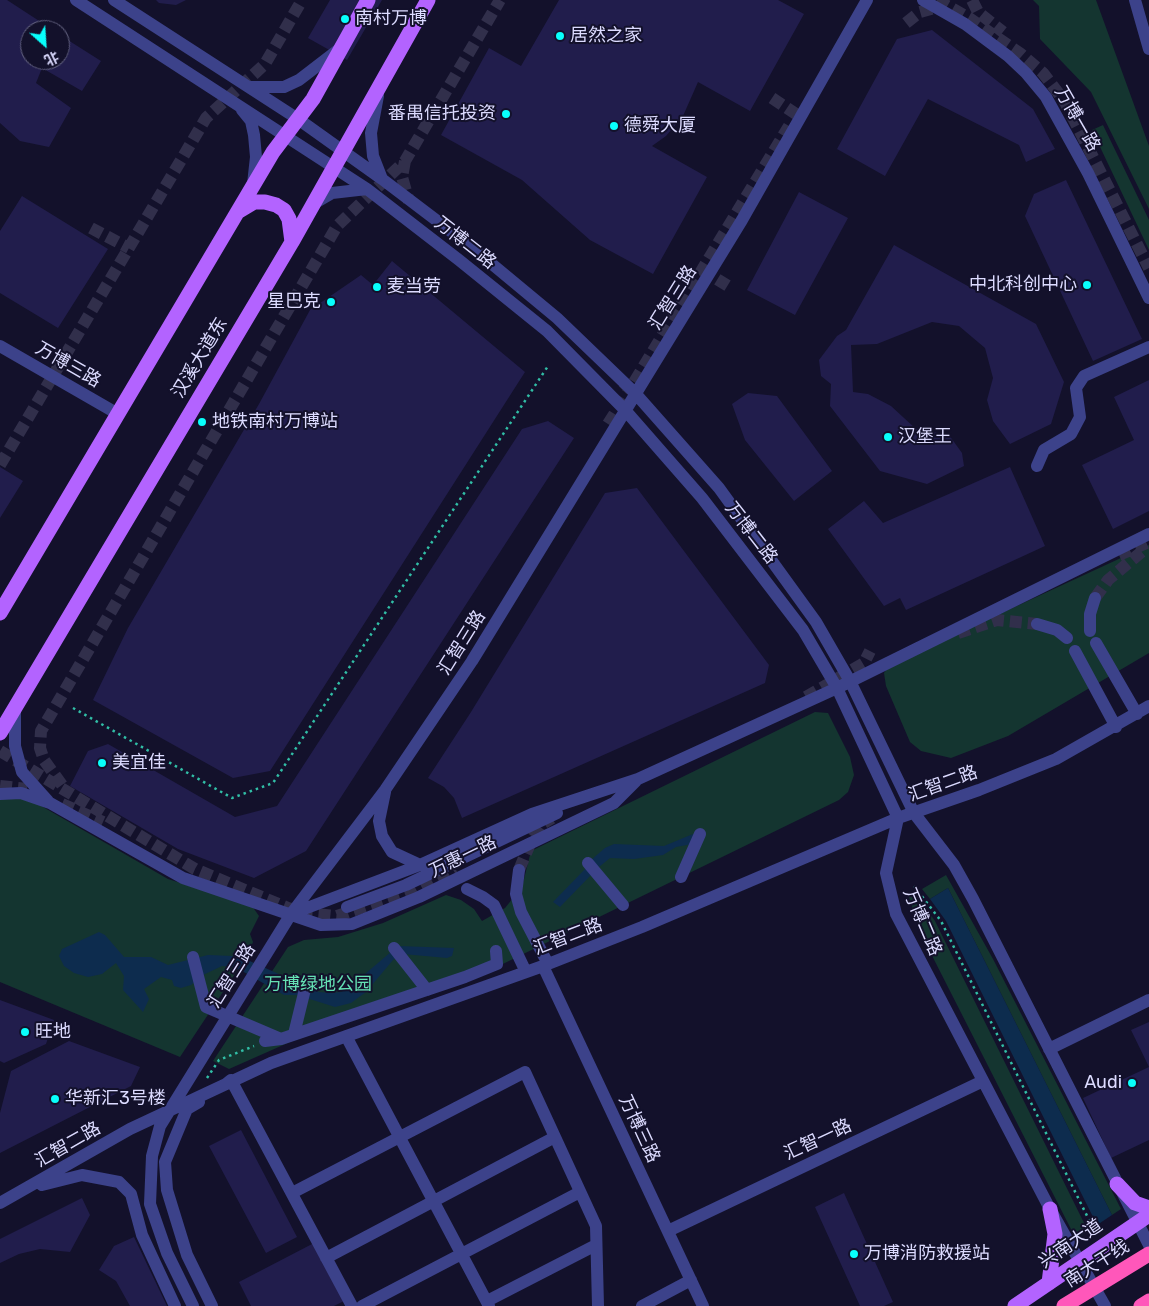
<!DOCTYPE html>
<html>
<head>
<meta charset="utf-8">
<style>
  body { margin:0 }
  #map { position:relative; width:1149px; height:1306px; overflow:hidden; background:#13112b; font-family:Rubik,"Noto Sans SC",sans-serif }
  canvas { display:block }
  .north { position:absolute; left:20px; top:20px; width:50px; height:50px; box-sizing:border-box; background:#13112b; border:1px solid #636280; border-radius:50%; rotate:154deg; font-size:14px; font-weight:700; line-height:20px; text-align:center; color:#dcdbff }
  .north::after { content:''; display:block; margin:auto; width:18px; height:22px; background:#08fffc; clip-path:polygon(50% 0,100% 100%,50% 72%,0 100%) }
</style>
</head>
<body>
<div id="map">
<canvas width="1149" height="1306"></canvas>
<div class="north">北</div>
</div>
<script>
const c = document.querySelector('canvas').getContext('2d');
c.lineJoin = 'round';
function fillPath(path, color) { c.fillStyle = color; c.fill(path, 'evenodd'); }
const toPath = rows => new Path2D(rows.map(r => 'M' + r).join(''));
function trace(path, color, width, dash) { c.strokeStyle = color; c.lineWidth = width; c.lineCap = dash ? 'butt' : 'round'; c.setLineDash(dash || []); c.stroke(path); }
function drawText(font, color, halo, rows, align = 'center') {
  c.font = font + ' Rubik,"Noto Sans SC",sans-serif'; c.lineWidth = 4; c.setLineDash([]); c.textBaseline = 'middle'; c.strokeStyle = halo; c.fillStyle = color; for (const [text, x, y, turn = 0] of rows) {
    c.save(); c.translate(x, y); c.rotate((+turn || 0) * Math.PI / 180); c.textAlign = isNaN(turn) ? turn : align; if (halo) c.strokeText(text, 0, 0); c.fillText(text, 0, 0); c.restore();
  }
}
const green = toPath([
  [1033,0,1096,0,1149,146,1149,209,1091,92,1040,39,1039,6],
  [1103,125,1149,220,1149,250,1092,130],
  [1149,545,1149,653,1008,736,951,758,921,751,910,742,886,686,884,673,889,665],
  [815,712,828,713,850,757,854,775,848,792,839,800,470,980,290,1042,229,1069,213,1061,288,947,304,940,338,937,383,923,446,895,461,900,474,909,482,921,505,908,522,887,531,851],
  [24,796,168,879,252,906,259,916,250,934,253,942,248,954,180,1057,0,982,0,799],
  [946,875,993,959,1121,1209,1112,1215,948,888,930,899,922,889],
  [916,894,935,921,1088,1231,1076,1239,920,932,909,897]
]);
const water = toPath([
  [693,834,692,844,676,847,663,855,634,859,610,858,599,867,591,860,605,848,614,844,664,846],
  [586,868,592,874,560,907,553,902],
  [948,888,1112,1215,1097,1225,946,921,930,899],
  [99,932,105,935,124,957,151,957,168,965,208,955,232,956,243,958,319,992,330,993,341,992,352,985,398,946,454,948,452,956,447,958,403,954,393,960,366,992,351,1003,335,1007,297,995,284,995,235,967,222,966,203,975,191,985,181,988,174,986,172,980,161,977,144,989,149,999,143,1012,123,990,124,976,116,963,102,974,88,977,74,973,64,966,59,956,62,949]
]);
const building = toPath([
  [0,0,7,0,53,30,30,30,30,60,60,60,60,35,101,61,82,91,42,68,36,83,71,108,49,147,20,141,0,123],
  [156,0,186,0,176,5,159,3],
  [330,0,382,0,347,60,308,38],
  [559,0,778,0,804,14,750,111,698,82,683,116,666,136,652,146,707,177,653,274,590,240,522,180,441,135,489,48,521,66],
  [932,30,1033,109,1055,149,1026,162,1019,145,928,99,885,176,837,149,897,39],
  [1066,180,1142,339,1093,361,1025,216,1034,194],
  [799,192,848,218,795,315,747,290],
  [22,196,108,249,58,328,0,293,0,231],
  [894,245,1036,324,1064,382,1051,424,1010,444,993,421,987,400,993,378,985,348,959,326,932,322,877,344,851,345,853,392,868,394,891,406,916,429,949,435,962,453,964,466,927,484,880,471,830,406,831,384,821,376,819,360,837,336,846,330],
  [392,261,525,372,270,771,233,778,93,700,128,628,259,404,310,310,361,275,373,285],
  [1149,380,1149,511,1113,529,1082,465,1134,440,1114,397],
  [748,393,777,396,832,471,794,501,745,440,732,404],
  [548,421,574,438,306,851,254,878,178,849,70,786,88,751,108,744,235,817,277,806,522,429],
  [0,467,23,481,0,518],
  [1010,467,1045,546,906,610,900,598,884,606,828,529,864,501,883,523],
  [637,488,769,665,765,683,462,818,454,798,444,787,428,778,471,712,605,493],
  [0,1000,54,1020,46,1044,4,1063,0,1061],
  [1149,1022,1149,1140,1111,1158,1083,1098,1149,1067,1131,1030],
  [69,1041,140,1067,131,1086,0,1153,0,1113,11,1071],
  [241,1130,297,1237,266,1253,209,1146],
  [844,1193,893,1302,884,1306,860,1306,815,1207],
  [82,1198,90,1215,70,1252,40,1249,19,1254,0,1263,0,1239],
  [134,1237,167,1306,130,1306,116,1281,99,1270,114,1246],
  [314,1243,344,1301,334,1306,251,1306,239,1282]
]);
const minorTunnel = toPath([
  [937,0,969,18,1021,54,1043,73,1065,102,1149,268],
  [972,0,978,12,1003,32],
  [906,23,920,12,934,8,943,9],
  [772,98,796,114],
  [405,161,402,177,409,202],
  [91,228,129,248],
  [702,270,728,286],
  [623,382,630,389,789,126],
  [608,424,630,389],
  [0,465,206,118,265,64,302,0],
  [1119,555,1149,542],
  [1095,598,1108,580,1145,549],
  [958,633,997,620,1037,624],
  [806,697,864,663,870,651],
  [0,751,195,869,288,908,305,913,337,916,414,890,455,868],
  [62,785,44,760,40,748,41,731,337,226,405,161,500,0],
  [0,786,27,789],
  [62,804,103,822],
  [519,870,532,839,542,824,552,818]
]);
const path = toPath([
  [73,708,232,798,273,783,548,366],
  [914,886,941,921,1096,1234],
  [207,1078,219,1060,254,1046]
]);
const minor = toPath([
  [76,0,367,189,459,260,547,331,625,410,702,498,803,630,837,688,898,818,886,873,896,914,1050,1209,1105,1306],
  [114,0,298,119,382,179,469,245,557,318,635,393,719,488,816,622,850,681,914,813,954,865,973,899,1149,1245],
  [923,0,965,24,1008,56,1026,73,1046,97,1088,173,1149,298],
  [1135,0,1149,49],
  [250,87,284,87,299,80,338,50],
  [378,96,371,133,373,156,382,179],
  [242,110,251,121,254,135,256,157,253,184],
  [313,204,332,193,367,189],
  [0,346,118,414],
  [1037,466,1044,450,1071,434,1080,417,1076,388,1084,376,1149,347],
  [1037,624,1057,630,1067,638],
  [1090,631,1090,614,1095,598],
  [1096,643,1137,714],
  [1075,651,1116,727],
  [15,707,15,746,22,772,48,801],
  [385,792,379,821,382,836,392,852,420,865],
  [0,794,21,793,50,803,183,878,321,925,352,924,419,897,614,803,636,781],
  [588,863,623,905],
  [519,870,516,894,521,912,548,964],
  [681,877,700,834],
  [467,889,483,897,494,905,526,972],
  [347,907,406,885,557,813],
  [291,914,420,865,532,814,638,779,837,688,1149,534],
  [394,948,427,990],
  [193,957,206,1007,281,1039],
  [543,966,703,1306],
  [294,1034,306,985],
  [346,1036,489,1306],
  [265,1041,281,1039,465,977,497,964,496,951],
  [1049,1049,1149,1000],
  [226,1084,231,1080,352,1306],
  [199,1102,187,1109,165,1162,167,1190,187,1255,212,1306],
  [42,1185,82,1175,119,1182,131,1194,142,1235,175,1306],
  [292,1193,525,1072,596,1226,598,1306],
  [0,1203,130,1129,271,1063,543,966,642,927,898,818,979,790,1056,759,1149,706],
  [668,1231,983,1081],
  [326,1258,555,1137],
  [487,1301,596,1245],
  [193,1306,167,1253,150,1204,152,1156,160,1126,291,914,385,790,472,661,742,220,867,0],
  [362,1306,580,1192],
  [642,1306,691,1280]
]);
const major = toPath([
  [239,211,254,202,265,202,276,205,284,210,289,219,292,242],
  [0,613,273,152,313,99,368,0],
  [0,733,292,242,428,0],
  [1117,1184,1135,1203,1149,1208],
  [1049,1283,1055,1234,1050,1209],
  [1015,1306,1149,1215]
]);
const highway = toPath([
  [1064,1306,1149,1254],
  [1141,1306,1149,1301]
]);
const markers = [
  [345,19,5,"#08fffc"],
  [560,36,5,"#08fffc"],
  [506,114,5,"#08fffc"],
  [614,126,5,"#08fffc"],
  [1087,285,5,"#08fffc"],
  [377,287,5,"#08fffc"],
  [331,302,5,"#08fffc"],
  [202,422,5,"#08fffc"],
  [888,437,5,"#08fffc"],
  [102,763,5,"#08fffc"],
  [25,1032,5,"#08fffc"],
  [1132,1083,5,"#08fffc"],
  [55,1099,5,"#08fffc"],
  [854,1254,5,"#08fffc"]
];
const poiNames = [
  ["南村万博",355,19],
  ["居然之家",570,36],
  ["番禺信托投资",496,114,"right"],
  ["德舜大厦",624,126],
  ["中北科创中心",1077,285,"right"],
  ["麦当劳",387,287],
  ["星巴克",321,302,"right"],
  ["地铁南村万博站",212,422],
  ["汉堡王",898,437],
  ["美宜佳",112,763],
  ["旺地",35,1032],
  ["Audi",1122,1083,"right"],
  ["华新汇3号楼",65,1099],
  ["万博消防救援站",864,1254]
];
const streetNames = [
  ["万博一路",1077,119,60],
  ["万博二路",465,243,38],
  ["汇智三路",673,298,-58],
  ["汉溪大道东",200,358,-59],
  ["万博三路",68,365,30],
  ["万博二路",751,533,52],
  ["汇智三路",462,643,-58],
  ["汇智二路",943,784,-20],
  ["万惠一路",463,857,-26],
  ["万博二路",922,922,67],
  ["汇智二路",568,937,-21],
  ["汇智三路",232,976,-58],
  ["万博三路",639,1129,65],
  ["汇智一路",818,1140,-25],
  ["汇智二路",68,1145,-30],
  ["兴南大道",1071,1244,-34],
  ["南大干线",1097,1264,-32]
];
const parkNames = [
  ["万博绿地公园",318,985]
];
fillPath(green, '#143530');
fillPath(water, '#0d2c4e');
fillPath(building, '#211d4c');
trace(minorTunnel, '#312f4b', 12, [12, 6]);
trace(path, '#31bea6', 2.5, [2.5, 4]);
trace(minor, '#3c428a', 12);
trace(major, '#b363ff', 15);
trace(highway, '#ff57ba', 15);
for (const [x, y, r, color] of markers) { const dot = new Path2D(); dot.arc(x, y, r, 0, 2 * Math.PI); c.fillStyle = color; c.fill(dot); trace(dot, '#13112b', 2); }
drawText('18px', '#dcdbff', '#13112b', poiNames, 'left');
drawText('18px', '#dcdbff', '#13112b', streetNames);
drawText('18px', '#65e1b4', '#13112b', parkNames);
</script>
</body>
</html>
